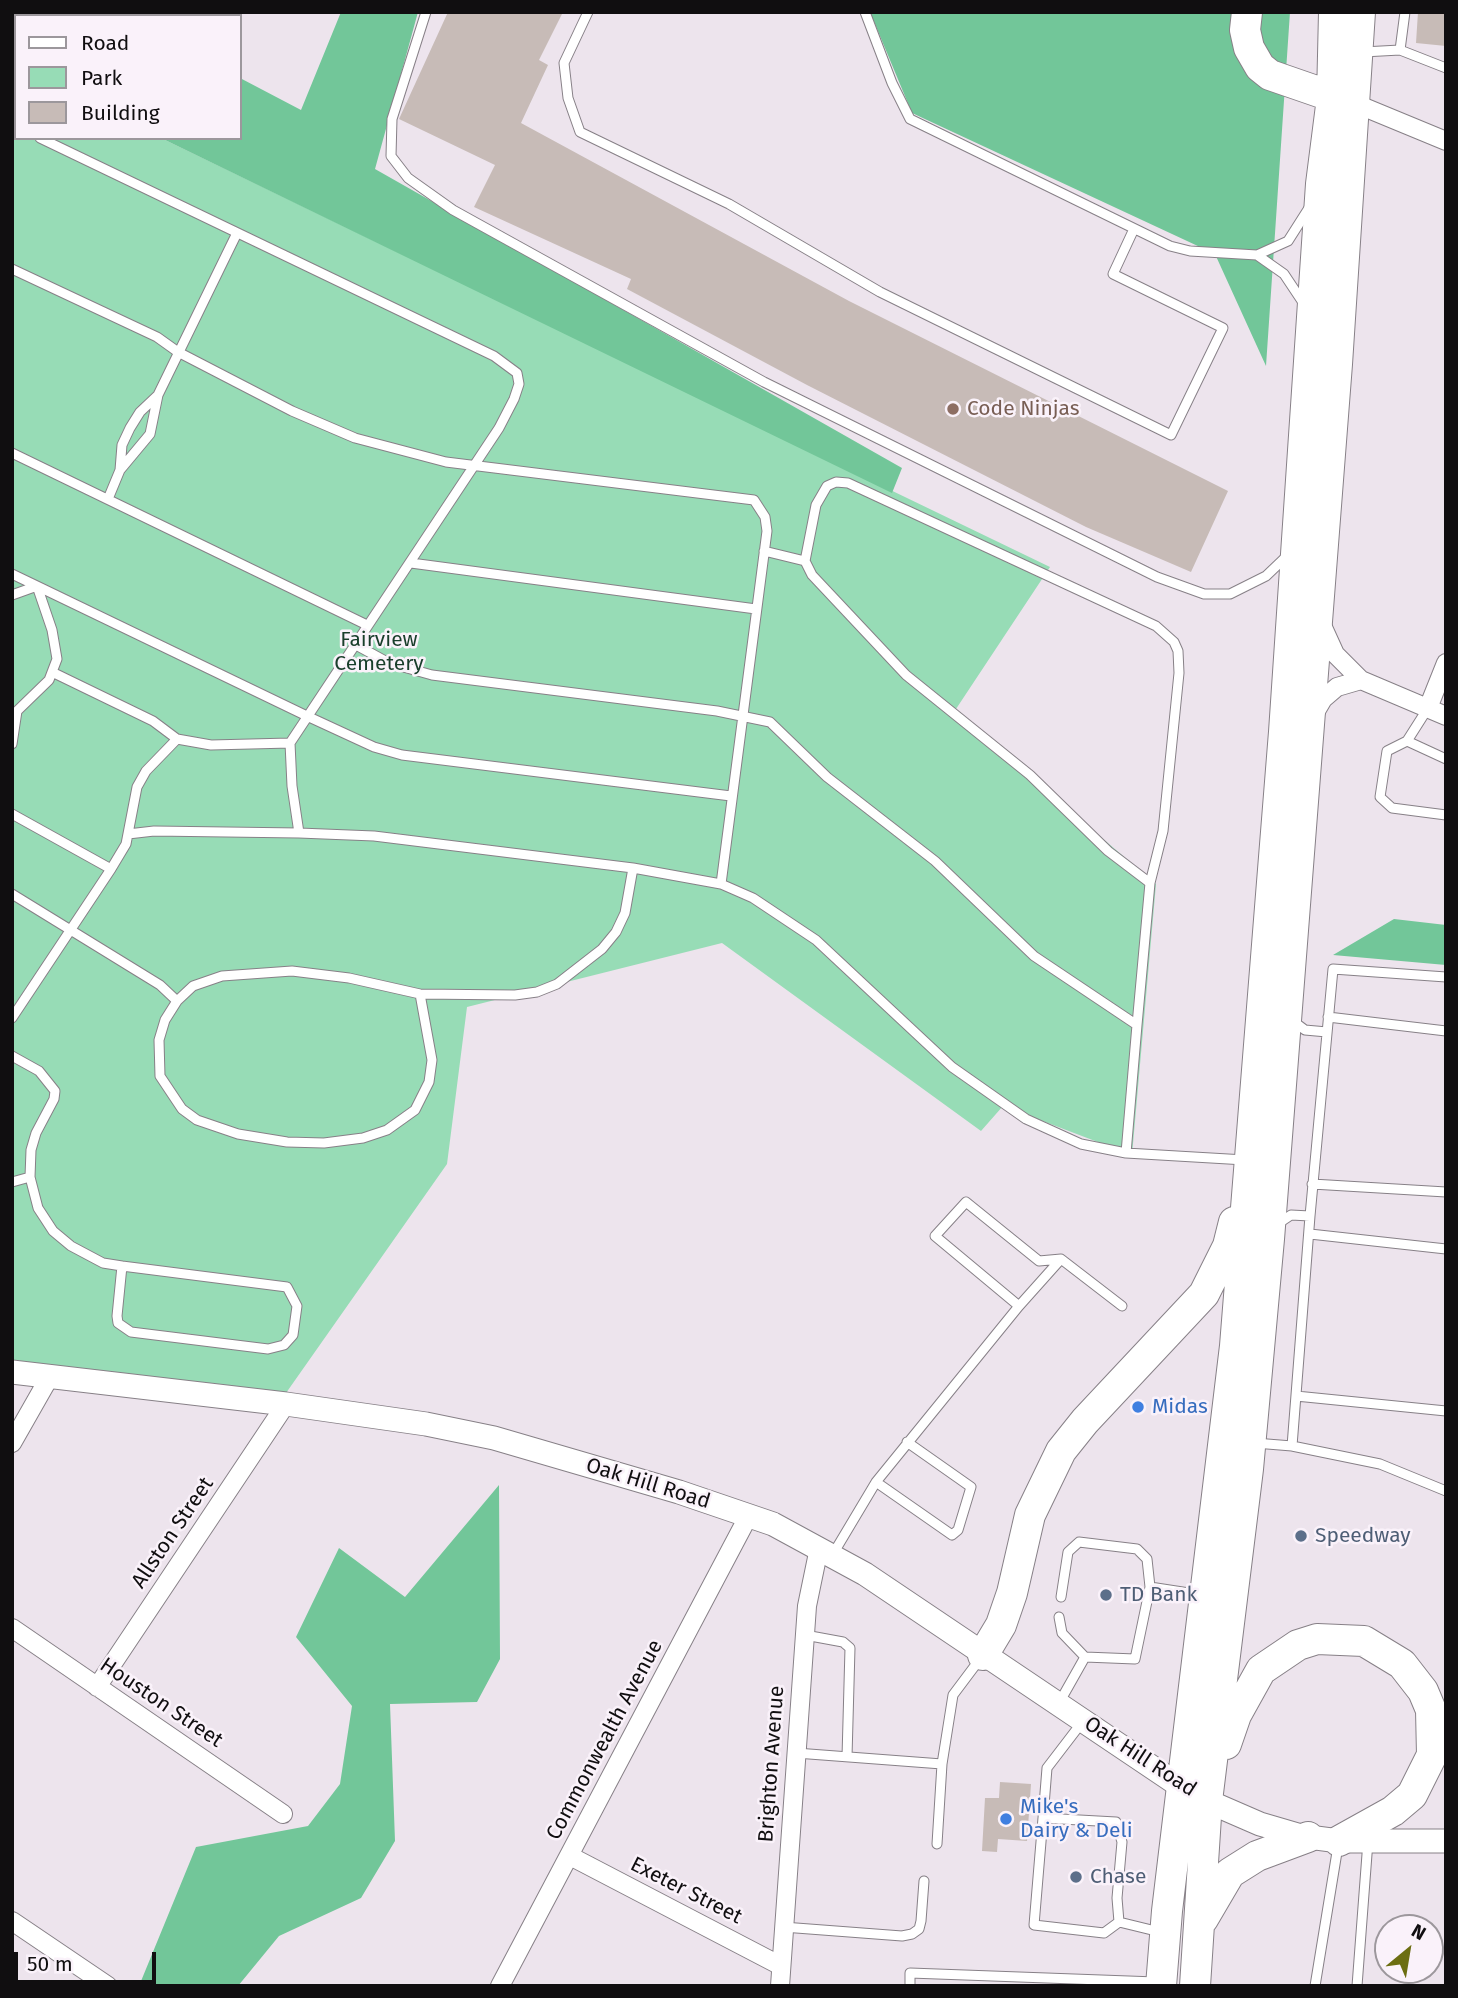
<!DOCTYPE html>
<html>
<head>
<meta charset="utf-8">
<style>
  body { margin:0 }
  #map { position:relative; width:1458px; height:1998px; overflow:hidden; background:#ede4ed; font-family:"Fira Sans",sans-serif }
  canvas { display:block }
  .frame { position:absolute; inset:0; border:14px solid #100e10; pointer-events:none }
  .legend { position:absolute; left:14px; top:14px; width:228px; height:126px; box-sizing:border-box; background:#faf2fa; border:2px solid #9c979c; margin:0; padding:9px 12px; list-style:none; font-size:21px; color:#100e10 }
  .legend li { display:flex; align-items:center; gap:14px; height:35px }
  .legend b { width:35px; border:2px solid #9c979c }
  .north { position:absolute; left:1374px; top:1914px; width:70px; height:70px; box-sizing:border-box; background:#faf2fa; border:2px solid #9c979c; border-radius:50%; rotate:30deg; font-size:19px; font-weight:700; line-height:28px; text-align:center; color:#100e10 }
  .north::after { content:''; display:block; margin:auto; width:24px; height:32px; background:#6c6e11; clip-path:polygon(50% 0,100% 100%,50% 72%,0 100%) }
  .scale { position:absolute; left:14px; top:1952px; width:142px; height:32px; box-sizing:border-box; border:4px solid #100e10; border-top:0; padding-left:9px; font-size:21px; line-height:24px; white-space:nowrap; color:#100e10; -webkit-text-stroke:5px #faf2fa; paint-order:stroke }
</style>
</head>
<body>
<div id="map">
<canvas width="1458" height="1998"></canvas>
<div class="frame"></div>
<ul class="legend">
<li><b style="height:9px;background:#fff"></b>Road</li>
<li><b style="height:19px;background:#97dcb6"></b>Park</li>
<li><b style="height:19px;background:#c7bbb7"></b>Building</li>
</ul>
<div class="north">N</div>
<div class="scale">50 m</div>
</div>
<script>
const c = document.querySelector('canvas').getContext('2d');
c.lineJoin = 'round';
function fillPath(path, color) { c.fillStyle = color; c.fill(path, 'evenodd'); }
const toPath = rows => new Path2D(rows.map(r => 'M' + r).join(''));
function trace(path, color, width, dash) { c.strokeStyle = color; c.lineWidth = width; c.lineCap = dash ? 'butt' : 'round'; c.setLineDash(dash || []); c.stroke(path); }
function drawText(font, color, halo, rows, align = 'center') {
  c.font = font + ' "Fira Sans",sans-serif'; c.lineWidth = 5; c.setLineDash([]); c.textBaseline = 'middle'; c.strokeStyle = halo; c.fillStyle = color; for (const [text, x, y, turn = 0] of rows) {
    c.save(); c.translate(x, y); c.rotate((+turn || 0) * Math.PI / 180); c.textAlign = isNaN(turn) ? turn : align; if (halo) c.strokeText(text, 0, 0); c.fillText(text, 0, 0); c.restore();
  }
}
const green = toPath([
  [12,66,16,68,16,138,161,138,1050,567,954,712,1156,884,1132,1155,1003,1106,981,1131,722,943,467,1007,447,1164,279,1403,12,1369]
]);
const forest = toPath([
  [12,12,114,12,121,16,16,16,16,68,12,66],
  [341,12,418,12,375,169,902,468,892,493,161,138,240,138,240,78,301,110],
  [870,12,1290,12,1266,366,1215,254,912,113],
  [1394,919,1446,925,1446,965,1333,955],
  [499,1485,500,1659,477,1702,390,1704,395,1841,361,1898,279,1936,238,1986,139,1986,196,1847,308,1826,340,1784,352,1706,296,1637,339,1548,405,1597]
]);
const building = toPath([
  [448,12,563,12,539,60,548,65,521,123,849,301,1228,491,1191,572,1086,527,807,385,627,289,631,279,474,207,495,165,399,119],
  [1418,12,1446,12,1446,46,1416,43],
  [1000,1782,1031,1784,1027,1841,998,1839,997,1852,982,1851,985,1798,999,1798]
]);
const service = toPath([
  [426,12,392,119,391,156,408,178,453,210,764,382,1157,577,1204,594,1230,594,1266,576,1288,555],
  [588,12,564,63,568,98,580,132,729,204,880,292,1171,435,1223,328,1113,274,1133,231],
  [865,12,892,83,910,119,1170,246,1190,251,1257,255,1284,274,1304,304],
  [1400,50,1405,12],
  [1363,52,1400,50,1446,68],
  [12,125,16,127],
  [40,138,494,356,517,373,519,384,514,399,499,428,290,743,292,786,299,833],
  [1257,255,1288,241,1309,208],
  [12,269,157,337,178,352,292,411,355,438,446,462,754,500,765,517,767,531,721,884],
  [12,453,367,625],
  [120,470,122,445,130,428,140,412,158,395],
  [108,499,120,470,150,434,158,395,237,233],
  [764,551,805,561],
  [411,563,756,609],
  [12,574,37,586,52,630,57,659,49,680,17,711,12,744],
  [12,595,37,586,309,717,374,747,402,755,731,796],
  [356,645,389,663,432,675,717,711,770,722,827,777,935,861,1034,956,1137,1025,1126,1153],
  [54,673,153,721,177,739,211,745,290,743],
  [1428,708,1407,741,1446,759],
  [1407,741,1387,751,1380,797,1392,808,1446,815],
  [12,814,111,869],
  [128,834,154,831,299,833,374,836,633,868,721,884,753,898,816,940,952,1067,1026,1119,1081,1144,1126,1153,1245,1160],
  [12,894,160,985,177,1001],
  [420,994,432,1060,429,1082,415,1110,387,1130,363,1138,324,1143,287,1142,238,1134,197,1120,182,1109,160,1076,159,1040,165,1020,177,1001,193,986,222,976,292,971,349,978,420,994,515,995,537,992,557,984,602,949,616,932,625,913,633,868],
  [1328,1017,1446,1031],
  [12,1018,111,869,126,844,137,787,146,771,177,739],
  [1293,1021,1305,1030,1327,1032],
  [1137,1025,1150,883,1108,851,1030,775,906,675,812,575,805,561,816,505,827,486,836,482,848,483,1156,626,1174,642,1178,651,1179,673,1163,831,1150,883],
  [12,1056,39,1071,55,1091,54,1099,36,1133,31,1150,30,1177,38,1208,53,1231,71,1246,103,1263,122,1266],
  [12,1182,30,1177],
  [1312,1184,1446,1192],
  [1310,1216,1333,969,1446,977],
  [1276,1225,1291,1215,1310,1216,1292,1446],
  [1310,1234,1446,1249],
  [122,1266,287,1287,297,1306,293,1335,284,1345,268,1349,131,1332,118,1323,117,1316,122,1266],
  [1019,1306,1061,1259],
  [1296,1396,1446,1411],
  [1255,1443,1292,1446,1380,1464,1446,1491],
  [876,1482,952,1535,958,1530,971,1487,907,1442],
  [833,1554,876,1482,1019,1306,935,1236,966,1202,1039,1261,1061,1259,1122,1306],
  [1061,1597,1068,1552,1079,1542,1137,1549,1147,1559,1150,1587],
  [1059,1617,1062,1633,1085,1657],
  [805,1635,843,1642,850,1648,847,1757],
  [1085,1657,1135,1659,1150,1587,1202,1595],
  [1059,1703,1085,1657],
  [1083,1721,1047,1768,1043,1818,1116,1822,1122,1842,1117,1898,1119,1922,1160,1932],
  [796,1753,942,1764],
  [1043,1818,1034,1925,1104,1933,1119,1922],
  [937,1844,942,1764,953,1695,980,1659],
  [783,1927,902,1936,912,1934,919,1929,921,1921,924,1881],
  [910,1986,910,1973,1156,1982],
  [1315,1986,1338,1846],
  [1357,1986,1368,1841]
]);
const minor = toPath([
  [1354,103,1446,141],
  [1320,621,1335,654,1361,680,1446,716],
  [1428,708,1446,663],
  [1313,716,1323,699,1337,687,1361,680],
  [12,1443,49,1378],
  [12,1628,283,1814],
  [97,1687,286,1404],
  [570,1856,781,1966],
  [12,1921,108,1986],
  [500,1986,749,1515],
  [780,1986,807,1606,819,1548]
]);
const tertiary = toPath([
  [12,1372,286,1404,426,1424,494,1438,679,1492,773,1524,865,1574,1183,1788,1207,1801,1260,1824,1301,1836,1339,1841,1446,1841]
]);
const trunk = toPath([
  [1247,12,1245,30,1249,48,1260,67,1270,75,1348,102],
  [983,1655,1001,1625,1012,1593,1030,1515,1061,1451,1085,1421,1204,1294,1228,1246,1234,1222],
  [1226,1744,1236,1715,1261,1670,1298,1645,1317,1639,1364,1641,1402,1664,1423,1691,1431,1710,1432,1755,1412,1795,1393,1811,1339,1841],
  [1203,1919,1230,1873,1257,1856,1308,1837],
  [1161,1986,1167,1911,1235,1346,1284,732,1321,184,1332,98,1334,12],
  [1195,1986,1207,1801,1248,1469,1269,1239,1337,364,1360,12]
]);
const markers = [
  [953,409,7,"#8d6e63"],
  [1138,1407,7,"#3f7fe0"],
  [1301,1536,7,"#5c6f8a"],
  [1106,1595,7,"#5c6f8a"],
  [1006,1819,7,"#3f7fe0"],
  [1076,1877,7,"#5c6f8a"]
];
const educationNames = [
  ["Code Ninjas",967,409]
];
const parkNames = [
  ["Fairview",379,640],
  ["Cemetery",379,664]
];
const shopNames = [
  ["Midas",1152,1407],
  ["Mike's",1020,1807],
  ["Dairy & Deli",1020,1831]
];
const streetNames = [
  ["Oak Hill Road",648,1484,17],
  ["Allston Street",173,1533,-56],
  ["Houston Street",161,1703,34],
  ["Commonwealth Avenue",605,1740,-62],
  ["Oak Hill Road",1140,1757,33],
  ["Brighton Avenue",772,1764,-86],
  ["Exeter Street",686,1891,27]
];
const serviceNames = [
  ["Speedway",1315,1536],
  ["TD Bank",1120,1595],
  ["Chase",1090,1877]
];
fillPath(green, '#97dcb6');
fillPath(forest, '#72c699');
fillPath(building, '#c7bbb7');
trace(service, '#878087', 11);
trace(minor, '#878087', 20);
trace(tertiary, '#878087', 25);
trace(trunk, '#878087', 32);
trace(service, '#fff', 9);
trace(minor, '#fff', 18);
trace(tertiary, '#fff', 23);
trace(trunk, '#fff', 30);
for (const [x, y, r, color] of markers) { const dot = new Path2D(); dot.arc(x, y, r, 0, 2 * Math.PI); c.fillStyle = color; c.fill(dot); trace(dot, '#faf2fa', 2.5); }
drawText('21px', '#785e54', '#faf2fa', educationNames, 'left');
drawText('21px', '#193e2b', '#faf2fa', parkNames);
drawText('21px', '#366cbe', '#faf2fa', shopNames, 'left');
drawText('21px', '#100e10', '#faf2fa', streetNames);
drawText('21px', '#4e5e75', '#faf2fa', serviceNames, 'left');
</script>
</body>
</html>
